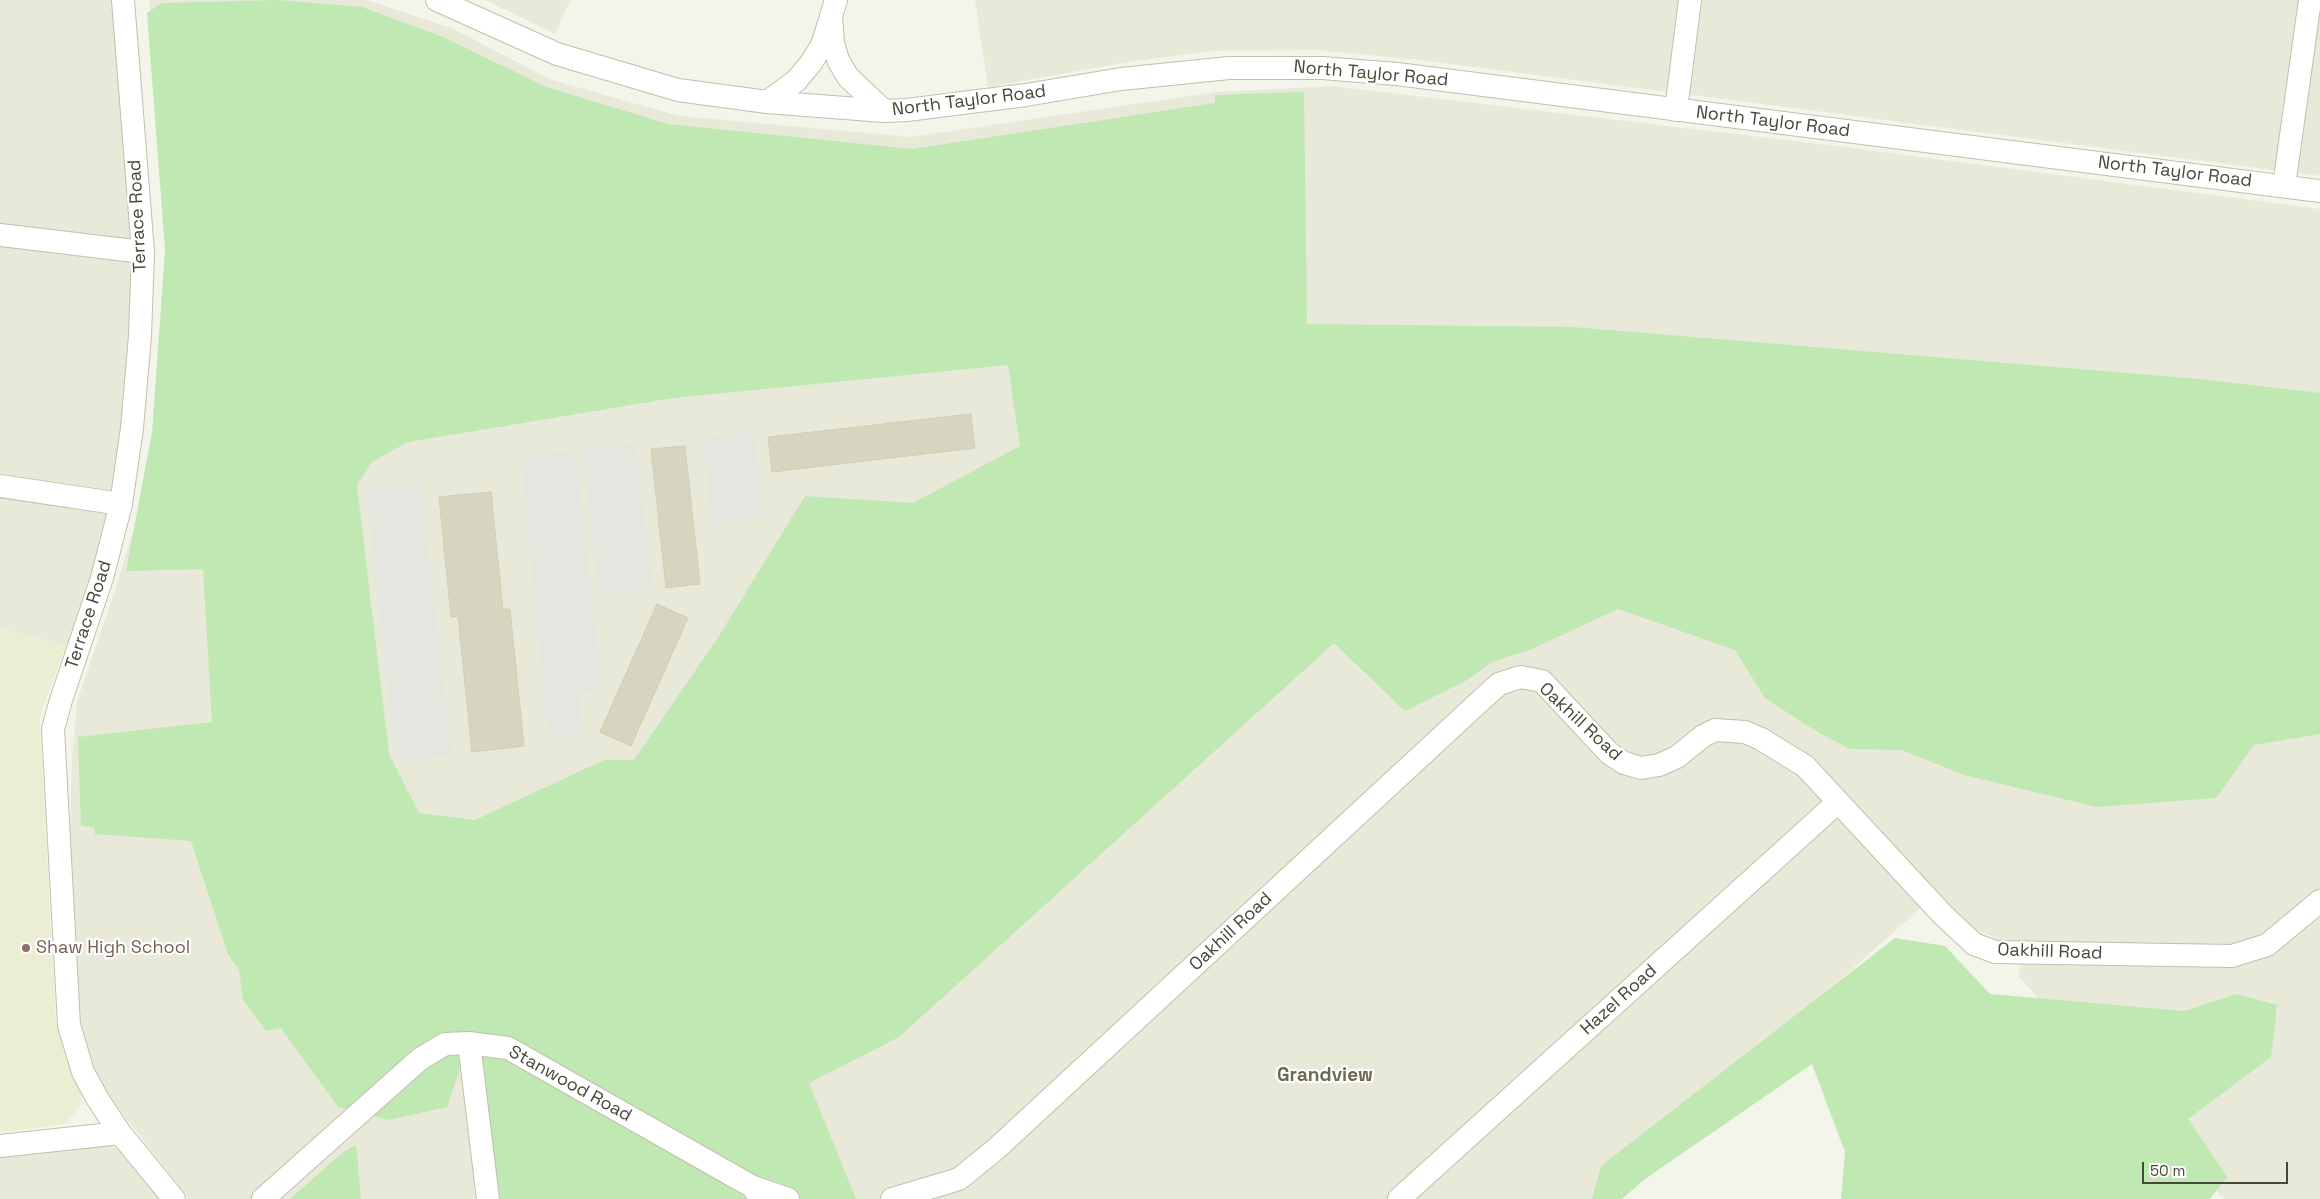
<!DOCTYPE html>
<html>
<head>
<meta charset="utf-8">
<style>
  body { margin:0 }
  #map { position:relative; width:2320px; height:1199px; overflow:hidden; background:#f4f5ea; font-family:"Space Grotesk",sans-serif }
  canvas { display:block }
  .scale { position:absolute; left:2142px; top:1162px; width:146px; height:22px; box-sizing:border-box; border:2px solid #494838; border-top:0; padding-left:6px; font-size:15px; line-height:18px; white-space:nowrap; color:#494838; -webkit-text-stroke:4px #fff; paint-order:stroke }
</style>
</head>
<body>
<div id="map">
<canvas width="2320" height="1199"></canvas>
<div class="scale">50 m</div>
</div>
<script>
const c = document.querySelector('canvas').getContext('2d');
c.lineJoin = 'round';
function fillPath(path, color) { c.fillStyle = color; c.fill(path, 'evenodd'); }
const toPath = rows => new Path2D(rows.map(r => 'M' + r).join(''));
function trace(path, color, width, dash) { c.strokeStyle = color; c.lineWidth = width; c.lineCap = dash ? 'butt' : 'round'; c.setLineDash(dash || []); c.stroke(path); }
function drawText(font, color, halo, rows, align = 'center') {
  c.font = font + ' "Space Grotesk",sans-serif'; c.lineWidth = 4.5; c.setLineDash([]); c.textBaseline = 'middle'; c.strokeStyle = halo; c.fillStyle = color; for (const [text, x, y, turn = 0] of rows) {
    c.save(); c.translate(x, y); c.rotate((+turn || 0) * Math.PI / 180); c.textAlign = isNaN(turn) ? turn : align; if (halo) c.strokeText(text, 0, 0); c.fillText(text, 0, 0); c.restore();
  }
}
const residential = toPath([
  [0,0,123,0,143,253,132,428,93,575,70,643,66,646,0,629],
  [149,0,367,0,451,28,552,80,679,116,911,137,1216,92,1332,86,1844,147,2320,209,2320,1199,2224,1199,2019,977,2021,942,2001,941,1977,930,1962,919,1938,893,1592,1199,189,1199,106,1093,87,1052,78,1009,70,832,72,756,77,701,118,582,164,425,168,167],
  [486,0,570,0,555,34],
  [975,0,2320,0,2320,176,1412,59,1315,50,1213,51,1134,61,988,87],
  [110,1145,120,1149,161,1199,0,1199,0,1153]
]);
const education = toPath([
  [0,629,66,646,41,713,40,728,56,1021,81,1093,81,1104,66,1124,0,1133]
]);
const green = toPath([
  [279,0,362,7,443,37,546,87,668,124,912,149,1215,103,1215,95,1304,92,1307,324,1572,327,2199,379,2320,393,2320,734,2254,745,2216,798,2097,807,1964,775,1902,750,1850,749,1819,733,1765,698,1735,650,1618,609,1532,649,1492,662,1467,680,1405,711,1334,643,899,1037,809,1083,856,1199,499,1199,490,1141,468,1045,447,1107,389,1120,338,1107,281,1028,266,1031,243,1000,239,970,228,954,191,841,95,834,94,827,81,826,78,737,212,722,203,569,126,571,152,432,165,250,147,13,162,3],
  [1008,365,1020,446,913,503,805,496,719,636,634,760,604,760,475,820,419,813,389,754,357,486,372,462,408,442,673,398],
  [1895,938,1945,946,1990,994,2184,1011,2237,994,2277,1005,2271,1057,2188,1119,2227,1177,2210,1199,1841,1199,1845,1152,1812,1064,1645,1179,1622,1199,1592,1199,1601,1166],
  [356,1145,361,1199,290,1199,342,1153]
]);
const parking = toPath([
  [754,432,762,518,711,523,704,437],
  [635,443,653,589,599,594,583,450],
  [575,451,602,689,579,693,582,733,548,735,521,455],
  [420,484,452,755,395,760,367,490]
]);
const building = toPath([
  [971,414,975,448,772,472,768,437,971,414],
  [685,446,700,584,666,588,651,449,685,446],
  [491,492,503,609,510,609,524,746,472,752,458,616,451,617,439,497,491,492],
  [657,604,688,618,631,746,600,732,657,604]
]);
const minor = toPath([
  [123,0,143,252,140,336,132,428,121,504,102,578,61,700,53,729,69,1025,83,1072,97,1098,120,1133,174,1199],
  [437,0,557,54,678,90,767,102,884,111,907,110,1026,95,1121,79,1229,68,1322,68,1397,74,2320,191],
  [836,0,831,16,833,43,838,60,848,77,884,111],
  [767,102,796,81,811,63,822,45,829,23],
  [1676,110,1690,0],
  [2284,186,2310,0],
  [0,235,143,252],
  [0,486,121,504],
  [469,1043,488,1199],
  [0,1146,120,1133],
  [753,1187,788,1199],
  [263,1199,420,1059,445,1044,469,1043,508,1048,753,1187,760,1199],
  [892,1199,959,1179,996,1149,1477,704,1499,684,1520,677,1542,681,1609,753,1624,763,1641,768,1659,765,1677,757,1703,736,1715,730,1745,732,1761,739,1805,766,1943,915,1974,944,1995,952,2232,956,2267,945,2320,901],
  [1399,1199,1838,802]
]);
const markers = [
  [26,948,5,"#8d6e63"]
];
const streetNames = [
  ["North Taylor Road",1371,74,5],
  ["North Taylor Road",969,101,-7],
  ["North Taylor Road",1773,122,7],
  ["North Taylor Road",2175,172,7],
  ["Terrace Road",138,216,-93],
  ["Terrace Road",89,615,-72],
  ["Oakhill Road",1580,722,43],
  ["Oakhill Road",1231,932,-43],
  ["Oakhill Road",2050,952,2],
  ["Hazel Road",1619,1000,-42],
  ["Stanwood Road",570,1084,29]
];
const educationNames = [
  ["Shaw High School",36,948]
];
const neighbourhoodNames = [
  ["Grandview",1325,1076]
];
fillPath(residential, '#e8e9d8');
fillPath(education, '#eceed4');
fillPath(green, '#bfe8b3');
fillPath(parking, '#e6e6e1');
fillPath(building, '#d6d5bf');
trace(building, '#d1cfb2', 1);
trace(minor, '#c0c0ac', 24);
trace(minor, '#fff', 22);
for (const [x, y, r, color] of markers) { const dot = new Path2D(); dot.arc(x, y, r, 0, 2 * Math.PI); c.fillStyle = color; c.fill(dot); trace(dot, '#fff', 2); }
drawText('18px', '#494838', '#fff', streetNames);
drawText('18px', '#785e54', '#fff', educationNames, 'left');
drawText('bold 19px', '#6b694f', '#fff', neighbourhoodNames);
</script>
</body>
</html>
